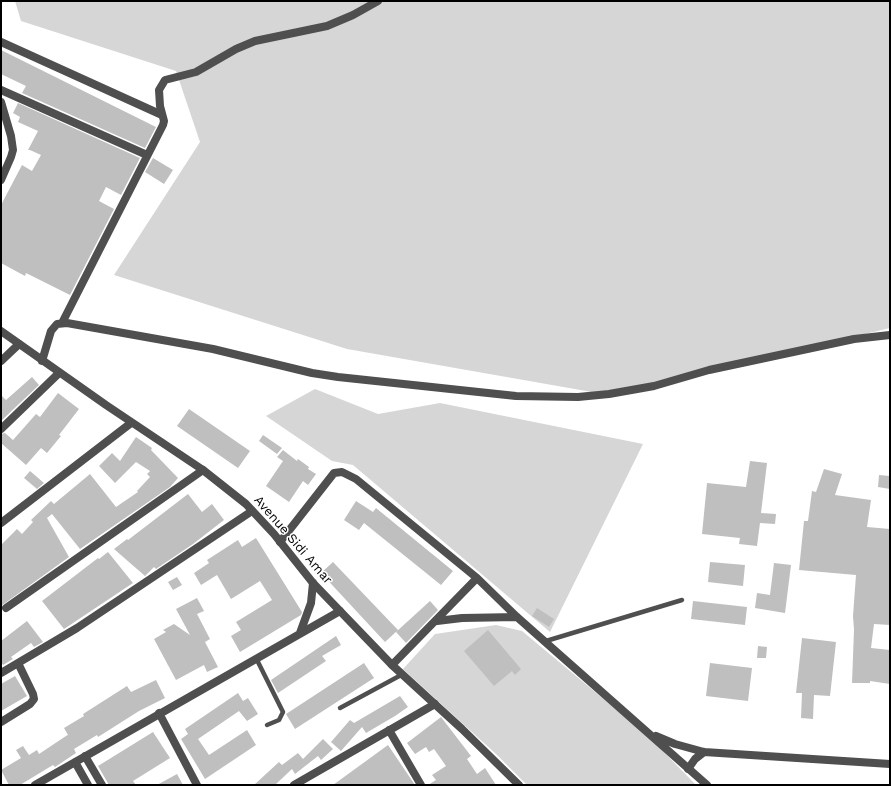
<!DOCTYPE html>
<html>
<head>
<meta charset="utf-8">
<style>
  body { margin:0 }
  #map { position:relative; width:891px; height:786px; overflow:hidden; background:#fff; font-family:"Work Sans",sans-serif }
  canvas { display:block }
  .frame { position:absolute; inset:0; border:2px solid #000; pointer-events:none }
</style>
</head>
<body>
<div id="map">
<canvas width="891" height="786"></canvas>
<div class="frame"></div>
</div>
<script>
const c = document.querySelector('canvas').getContext('2d');
c.lineJoin = 'round';
function fillPath(path, color) { c.fillStyle = color; c.fill(path, 'evenodd'); }
const toPath = rows => new Path2D(rows.map(r => 'M' + r).join(''));
function trace(path, color, width, dash) { c.strokeStyle = color; c.lineWidth = width; c.lineCap = dash ? 'butt' : 'round'; c.setLineDash(dash || []); c.stroke(path); }
function drawText(font, color, halo, rows, align = 'center') {
  c.font = font + ' "Work Sans",sans-serif'; c.lineWidth = 3; c.setLineDash([]); c.textBaseline = 'middle'; c.strokeStyle = halo; c.fillStyle = color; for (const [text, x, y, turn = 0] of rows) {
    c.save(); c.translate(x, y); c.rotate((+turn || 0) * Math.PI / 180); c.textAlign = isNaN(turn) ? turn : align; if (halo) c.strokeText(text, 0, 0); c.fillText(text, 0, 0); c.restore();
  }
}
const green = toPath([
  [15,1,890,1,890,328,609,395,347,349,114,275,200,142,176,71,21,21],
  [315,389,378,414,440,403,643,444,550,632,353,465,332,461,266,416],
  [496,625,522,631,648,736,696,785,527,785,496,754,403,669,435,634]
]);
const building = toPath([
  [1,50,156,127,145,148,22,93,26,86,1,74],
  [18,103,140,158,121,195,106,187,99,201,114,209,70,295,26,273,25,276,1,263,1,205,22,165,32,171,41,155,30,150,28,150,38,131,18,122,20,117,13,113],
  [153,158,173,170,164,184,145,172],
  [32,377,39,385,1,421,1,395,6,400],
  [58,393,79,409,59,435,61,436,47,453,41,448,26,465,1,443,1,434,5,433,13,440,36,414,40,417],
  [189,409,250,451,238,468,177,426],
  [263,435,282,448,277,454,259,441],
  [136,437,152,448,151,450,178,478,170,487,80,549,52,514,47,518,69,557,1,606,1,545,17,529,22,534,33,522,31,520,51,501,54,504,90,474,116,507,138,492,137,491,150,477,147,474,150,471,136,462,115,483,99,466,112,453,120,461],
  [283,450,297,461,298,459,309,467,308,469,316,474,308,485,303,481,289,502,266,486,283,461,277,457],
  [750,461,767,463,761,513,776,514,775,524,760,523,757,546,739,544,740,538,702,534,707,483,746,487],
  [824,469,842,474,835,495,871,500,867,527,890,529,890,625,874,624,871,648,890,650,890,684,870,681,870,683,852,683,854,630,853,616,856,575,799,570,804,521,808,521,812,491,816,492],
  [30,471,44,483,37,489,24,478],
  [879,475,890,476,890,489,878,487],
  [188,494,202,512,212,504,224,520,193,544,156,569,154,567,145,576,114,549,127,539,128,540],
  [356,501,373,512,376,508,453,571,441,585,364,523,359,530,344,520],
  [256,538,302,612,301,615,240,652,231,636,241,630,236,622,272,600,260,581,231,599,217,575,201,585,194,573,209,563,207,560,238,540,242,547],
  [108,552,133,583,64,629,42,601,98,558,99,559],
  [333,562,398,630,385,642,321,573],
  [710,562,745,565,743,586,708,582],
  [774,563,791,565,785,613,755,608,757,593,770,595],
  [177,577,182,585,173,590,168,582],
  [197,598,204,611,197,614,210,639,205,642,218,667,207,672,204,665,176,680,154,639,166,632,163,630,174,624,190,635,176,609],
  [430,601,438,610,406,643,396,632],
  [693,601,747,607,745,625,691,619],
  [537,608,554,619,549,627,532,616],
  [27,621,43,642,34,647,31,643,11,657,13,659,3,665,1,662,1,641],
  [488,630,521,669,515,675,512,671,494,686,464,651],
  [336,636,341,645,322,656,326,661,278,693,271,680],
  [802,638,836,642,830,696,814,695,813,719,801,718,802,693,796,693],
  [758,646,767,647,766,658,757,658],
  [364,663,374,678,295,729,286,714],
  [710,663,752,668,748,701,706,696],
  [15,676,27,696,1,711,1,684],
  [156,680,165,698,139,711,98,737,97,735,74,749,76,753,55,767,53,765,20,785,9,785,1,770,21,758,16,750,23,746,29,755,37,750,39,754,66,736,68,735,64,728,84,716,83,714,127,686,131,692],
  [238,693,243,701,248,698,258,714,247,721,239,711,198,739,209,755,247,730,256,745,205,779,181,739,188,734,185,729],
  [400,696,408,707,395,716,366,733,362,727,341,751,331,742,350,720,354,723],
  [441,717,471,756,467,759,477,774,485,768,496,785,428,785,436,780,432,775,446,766,434,749,429,752,426,747,415,754,407,743],
  [153,732,170,758,133,781,136,785,109,785,98,766],
  [323,739,333,749,321,760,318,756,295,774,292,769,275,785,254,785,279,762,282,765,298,753,303,759],
  [388,745,415,785,333,785],
  [177,774,183,785,157,785]
]);
const service = toPath([
  [546,641,682,600],
  [256,658,283,712,279,720,267,725],
  [340,708,403,674]
]);
const minor = toPath([
  [1,42,162,115],
  [1,90,147,155],
  [1,102,11,136,13,150,11,157,1,180],
  [62,323,163,125,164,121,160,106,159,90,165,80,196,72,236,49,255,41,327,26,353,15,378,1],
  [1,361,19,344],
  [42,361,51,331,57,324,67,323,213,349,312,373,338,377,516,396,578,397,609,394,654,386,709,370,854,339,890,335],
  [1,429,59,373],
  [1,523,131,423],
  [280,542,334,473,342,472,356,479,477,578,517,617,707,785],
  [6,608,203,470],
  [437,621,462,618,517,617],
  [300,633,311,603,313,583],
  [392,665,477,578],
  [1,673,77,628,252,511],
  [159,713,197,785],
  [1,722,30,704,34,699,33,694,18,663],
  [389,730,421,785],
  [656,736,675,744,704,752,890,764],
  [85,756,102,785],
  [75,762,88,785],
  [688,769,695,759,704,752],
  [35,785,340,611],
  [294,785,435,704]
]);
const tertiary = toPath([
  [1,331,106,405,203,470,246,504,274,534,313,583,392,665,462,729,519,785]
]);
const streetNames = [
  ["Avenue Sidi Amar",293,540,49]
];
fillPath(green, '#d6d6d6');
fillPath(building, '#bfbfbf');
trace(service, '#4f4f4f', 4.5);
trace(minor, '#4f4f4f', 8);
trace(tertiary, '#4f4f4f', 8);
drawText('13px', '#000', '#fff', streetNames);
</script>
</body>
</html>
